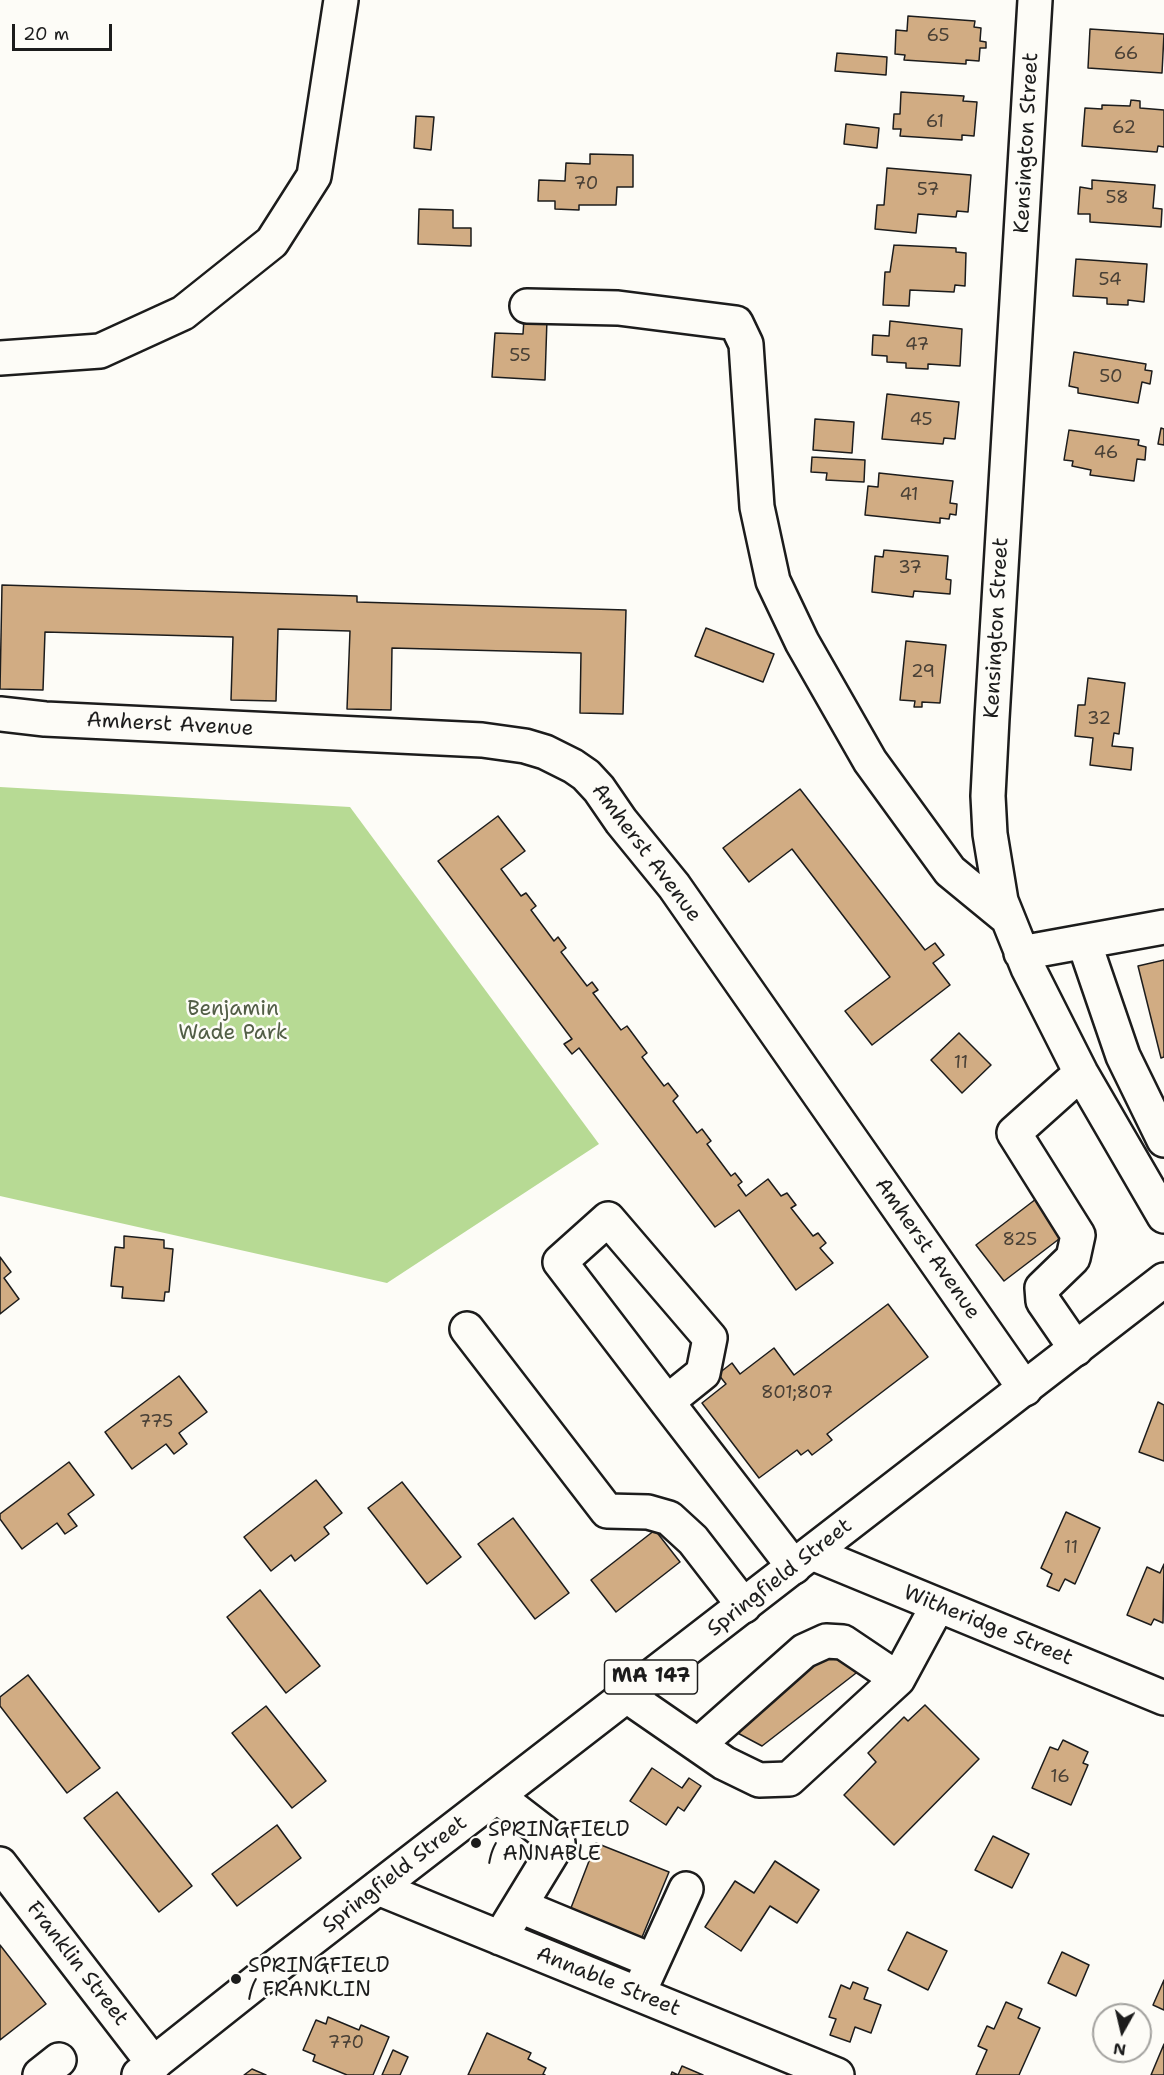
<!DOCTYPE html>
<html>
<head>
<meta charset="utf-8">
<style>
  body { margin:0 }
  #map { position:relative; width:1164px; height:2075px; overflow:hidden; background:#fdfcf7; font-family:"Shantell Sans",sans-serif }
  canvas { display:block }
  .north { position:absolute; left:1092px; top:2003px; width:60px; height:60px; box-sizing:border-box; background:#fdfcf7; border:2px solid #a3a29f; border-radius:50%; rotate:188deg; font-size:16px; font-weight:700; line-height:24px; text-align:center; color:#1c1c1c }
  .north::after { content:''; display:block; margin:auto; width:21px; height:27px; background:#1c1c1c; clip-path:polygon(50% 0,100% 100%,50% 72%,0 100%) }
  .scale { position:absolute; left:12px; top:24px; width:100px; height:27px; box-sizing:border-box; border:3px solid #1c1c1c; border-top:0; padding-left:8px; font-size:18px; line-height:21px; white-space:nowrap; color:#1c1c1c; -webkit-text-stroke:4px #fdfcf7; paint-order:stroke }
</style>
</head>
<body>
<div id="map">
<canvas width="1164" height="2075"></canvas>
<div class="north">N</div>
<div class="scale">20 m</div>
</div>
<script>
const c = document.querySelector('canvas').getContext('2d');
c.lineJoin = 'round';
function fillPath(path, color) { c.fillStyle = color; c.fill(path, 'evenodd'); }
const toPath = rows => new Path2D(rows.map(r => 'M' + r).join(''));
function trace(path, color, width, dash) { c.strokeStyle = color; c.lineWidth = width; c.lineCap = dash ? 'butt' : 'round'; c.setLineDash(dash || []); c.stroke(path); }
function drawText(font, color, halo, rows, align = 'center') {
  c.font = font + ' "Shantell Sans",sans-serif'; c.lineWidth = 5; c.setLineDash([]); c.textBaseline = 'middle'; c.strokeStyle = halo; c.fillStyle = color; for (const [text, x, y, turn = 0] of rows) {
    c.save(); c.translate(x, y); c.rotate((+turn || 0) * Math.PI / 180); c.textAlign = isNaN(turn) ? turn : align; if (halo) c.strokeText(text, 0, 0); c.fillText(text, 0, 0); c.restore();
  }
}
const green = toPath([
  [0,787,350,807,599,1144,387,1283,0,1196]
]);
const building = toPath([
  [908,16,975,21,974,27,981,28,980,41,986,42,986,48,980,48,979,61,966,60,966,64,904,60,905,55,895,54,896,30,907,31,908,16],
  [1090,29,1164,34,1162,73,1088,68,1090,29],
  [837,53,887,57,886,75,835,71,837,53],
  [901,92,964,96,963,101,977,102,974,136,962,135,962,140,900,136,901,129,893,129,894,114,900,114,901,92],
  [1131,100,1140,101,1140,108,1164,110,1164,147,1158,146,1157,152,1082,146,1085,108,1102,109,1102,105,1130,106,1131,100],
  [416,116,434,117,431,150,414,148,416,116],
  [846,124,879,128,877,148,844,144,846,124],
  [590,154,633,155,633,187,617,187,616,205,579,205,579,210,555,209,555,201,538,201,539,180,565,181,566,163,590,164,590,154],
  [887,168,971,175,968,212,957,211,956,217,918,214,916,233,875,229,877,205,884,205,887,168],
  [1092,180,1155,185,1153,208,1162,209,1161,227,1090,222,1090,214,1078,214,1080,187,1092,189,1092,180],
  [419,209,453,210,453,228,471,228,471,246,418,244,419,209],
  [894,245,956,248,956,252,966,253,965,286,955,285,954,292,910,290,909,306,883,305,885,272,890,272,894,245],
  [1076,259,1147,264,1144,302,1128,300,1128,305,1107,304,1107,298,1073,296,1076,259],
  [524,319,547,319,545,380,492,377,495,333,523,334,524,319],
  [890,321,962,329,960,366,928,364,928,369,906,368,906,363,887,362,887,356,872,355,873,335,889,336,890,321],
  [1074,352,1146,364,1145,370,1152,371,1150,384,1142,382,1138,403,1078,393,1078,388,1069,386,1074,352],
  [887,394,959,402,955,439,944,438,943,444,882,439,887,394],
  [815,419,854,422,852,453,813,450,815,419],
  [1161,428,1164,429,1164,445,1158,444,1161,428],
  [1069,430,1139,440,1138,445,1146,447,1145,460,1137,459,1134,481,1090,475,1091,470,1072,466,1073,461,1064,460,1069,430],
  [812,457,865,460,864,482,826,480,827,473,811,472,812,457],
  [879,473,953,481,950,503,957,504,956,515,950,514,949,519,940,518,940,523,865,515,868,486,878,487,879,473],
  [884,550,948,556,946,579,951,580,950,594,914,591,913,597,872,592,875,556,883,557,884,550],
  [2,585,357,596,357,602,626,610,623,714,580,713,581,653,392,648,391,710,347,709,350,631,278,629,276,701,231,700,233,637,45,632,43,690,0,689,2,585],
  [706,628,774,654,763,682,695,656,706,628],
  [906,641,946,645,940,703,922,702,922,707,914,707,915,701,900,700,906,641],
  [1088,678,1125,683,1119,734,1114,733,1112,746,1133,748,1131,770,1090,765,1093,738,1075,736,1078,705,1085,705,1088,678],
  [800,789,925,950,935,943,944,955,933,963,950,985,872,1045,845,1011,890,977,792,849,749,882,723,848,800,789],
  [498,816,525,851,501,869,521,896,526,893,536,906,531,910,554,941,558,937,566,948,561,952,587,986,592,982,598,990,593,993,621,1030,627,1026,647,1053,642,1057,664,1086,668,1083,678,1096,673,1101,697,1133,702,1129,711,1141,707,1144,731,1176,735,1173,742,1182,738,1185,746,1196,768,1179,781,1196,787,1193,796,1205,791,1208,813,1236,818,1233,826,1243,820,1248,833,1263,796,1290,739,1210,715,1227,579,1048,572,1054,564,1044,572,1039,438,861,498,816],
  [1164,960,1164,1057,1161,1058,1138,966,1164,960],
  [959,1033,991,1065,962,1093,931,1060,959,1033],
  [1036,1199,1063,1236,1004,1281,976,1245,1036,1199],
  [124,1236,164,1240,164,1248,173,1249,169,1292,165,1292,164,1301,122,1298,123,1287,111,1286,115,1247,124,1248,124,1236],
  [0,1257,11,1272,4,1278,19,1299,0,1314,0,1257],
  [888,1304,928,1357,827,1434,832,1440,812,1455,808,1450,801,1455,797,1450,759,1478,702,1403,726,1384,718,1374,732,1363,740,1374,774,1348,794,1375,888,1304],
  [179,1376,207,1412,179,1433,187,1444,174,1454,166,1444,132,1469,105,1432,179,1376],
  [1158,1402,1164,1405,1164,1461,1139,1452,1158,1402],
  [69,1462,94,1495,68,1514,77,1526,65,1534,57,1523,22,1549,0,1519,0,1514,69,1462],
  [316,1480,342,1513,324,1527,329,1534,295,1561,291,1555,271,1571,244,1537,316,1480],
  [402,1482,461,1557,427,1584,368,1508,402,1482],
  [1066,1512,1100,1528,1075,1584,1065,1579,1059,1591,1047,1586,1052,1574,1041,1568,1066,1512],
  [513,1518,569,1593,535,1619,478,1544,513,1518],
  [655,1530,680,1562,616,1612,591,1580,655,1530],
  [1164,1564,1163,1623,1154,1619,1151,1625,1127,1615,1147,1567,1160,1573,1164,1564],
  [260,1590,320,1666,286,1693,227,1617,260,1590],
  [827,1655,860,1670,762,1746,732,1730,827,1655],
  [28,1675,100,1768,67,1793,0,1706,0,1697,28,1675],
  [925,1705,979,1759,894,1845,844,1795,876,1762,868,1753,904,1717,908,1721,925,1705],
  [266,1706,326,1781,292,1808,232,1733,266,1706],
  [1063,1740,1088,1752,1083,1763,1088,1765,1071,1805,1032,1788,1050,1747,1058,1750,1063,1740],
  [652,1768,682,1788,689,1778,701,1786,684,1811,678,1807,666,1825,630,1801,652,1768],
  [117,1792,192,1886,159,1912,84,1818,117,1792],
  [277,1825,301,1858,237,1906,212,1874,277,1825],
  [993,1836,1029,1854,1012,1888,975,1870,993,1836],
  [596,1843,669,1872,640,1942,569,1913,596,1843],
  [775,1861,819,1890,797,1923,770,1906,741,1951,705,1927,735,1881,754,1893,775,1861],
  [907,1932,947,1951,928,1990,888,1970,907,1932],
  [0,1945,46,2004,0,2040,0,1945],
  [1062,1952,1089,1965,1076,1996,1048,1983,1062,1952],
  [1164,1980,1164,2010,1153,2005,1164,1980],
  [853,1982,868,1988,864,1999,881,2005,871,2033,855,2027,850,2042,830,2035,836,2019,829,2017,841,1985,850,1989,853,1982],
  [1006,2002,1022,2009,1018,2018,1040,2028,1019,2075,976,2075,987,2050,978,2046,987,2026,994,2029,1006,2002],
  [328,2017,359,2030,361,2025,389,2037,373,2075,347,2075,313,2061,315,2055,303,2050,316,2020,326,2024,328,2017],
  [487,2033,531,2053,528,2059,546,2068,543,2074,545,2075,468,2075,487,2033],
  [1164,2044,1164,2075,1151,2075,1164,2044],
  [393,2050,408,2057,400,2075,382,2075,393,2050],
  [682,2066,703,2075,671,2075,672,2072,678,2075,682,2066],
  [252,2069,266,2075,244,2075,252,2069]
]);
const minor = toPath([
  [1035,0,992,718,988,796,990,834,1001,901,1028,968,1081,1073,1164,1216],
  [527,306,618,308,736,323,746,344,757,507,773,581,802,642,870,761,950,871,1006,917],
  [0,358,100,351,183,313,272,242,314,176,341,0],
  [0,714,45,719,482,740,525,746,545,752,573,766,586,775,599,789,621,821,674,886,1025,1389],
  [1084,942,1123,1056,1164,1140],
  [1021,953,1164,927],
  [467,1329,607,1511,648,1512,669,1518,693,1540,744,1606],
  [1076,1349,1043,1301,1042,1288,1073,1258,1078,1235,1014,1133,1081,1073],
  [667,1402,703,1373,710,1338,608,1219,560,1262,667,1402,794,1567],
  [812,1553,1164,1698],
  [627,1696,724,1763,759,1780,789,1779,898,1679,938,1605],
  [698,1745,804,1651,826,1641,843,1642,898,1679],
  [497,1796,558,1843,500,1938],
  [0,1864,154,2064],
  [378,1888,837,2075],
  [520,1906,653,1961],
  [644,1981,686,1889],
  [40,2075,59,2060]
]);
const major = toPath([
  [139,2075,265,1975,1164,1280]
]);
const markers = [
  [476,1843,6,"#1c1c1c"],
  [236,1979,6,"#1c1c1c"]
];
const numberNames = [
  ["65",938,36],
  ["66",1126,54],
  ["61",935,122],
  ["62",1124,128],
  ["70",586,184],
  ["57",928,190],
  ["58",1117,198],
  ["54",1110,280],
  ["47",917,345],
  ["55",520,356],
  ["50",1111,377],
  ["45",921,420],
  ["46",1106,453],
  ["41",909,495],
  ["37",910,568],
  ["29",923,672],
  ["32",1099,719],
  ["11",961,1063],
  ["825",1020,1240],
  ["801;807",797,1393],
  ["775",156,1422],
  ["11",1071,1548],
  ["16",1060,1777],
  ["770",346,2043]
];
const shields = [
  [651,1677,93]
];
const shieldNames = [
  ["MA 147",651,1677]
];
const streetNames = [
  ["Kensington Street",1027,143,-87],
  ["Kensington Street",997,628,-87],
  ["Amherst Avenue",170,725,3],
  ["Amherst Avenue",646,853,53],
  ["Amherst Avenue",927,1249,55],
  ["Springfield Street",780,1578,-38],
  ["Witheridge Street",988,1626,22],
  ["Springfield Street",395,1875,-38],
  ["Franklin Street",77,1964,52],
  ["Annable Street",608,1982,22]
];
const parkNames = [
  ["Benjamin",233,1010],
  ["Wade Park",233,1034]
];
const poiNames = [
  ["SPRINGFIELD",488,1831],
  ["/ ANNABLE",488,1855],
  ["SPRINGFIELD",248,1967],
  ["/ FRANKLIN",248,1991]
];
fillPath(green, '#b7da94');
fillPath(building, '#d1ac83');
trace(building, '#1c1c1c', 1.5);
trace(minor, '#1c1c1c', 38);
trace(major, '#1c1c1c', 38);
trace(minor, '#fdfcf7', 33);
trace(major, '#fdfcf7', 33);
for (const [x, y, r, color] of markers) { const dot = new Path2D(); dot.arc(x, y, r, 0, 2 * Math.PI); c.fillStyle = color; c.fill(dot); trace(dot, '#fdfcf7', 2); }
drawText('18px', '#494036', null, numberNames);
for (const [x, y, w] of shields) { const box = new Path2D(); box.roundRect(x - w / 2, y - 17, w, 34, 4.5); c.fillStyle = '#fdfcf7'; c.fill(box); trace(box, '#1c1c1c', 1.5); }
drawText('bold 20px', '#1c1c1c', null, shieldNames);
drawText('21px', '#1c1c1c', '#fdfcf7', streetNames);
drawText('21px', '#525e46', '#fdfcf7', parkNames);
drawText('21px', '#1c1c1c', '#fdfcf7', poiNames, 'left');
</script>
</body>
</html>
